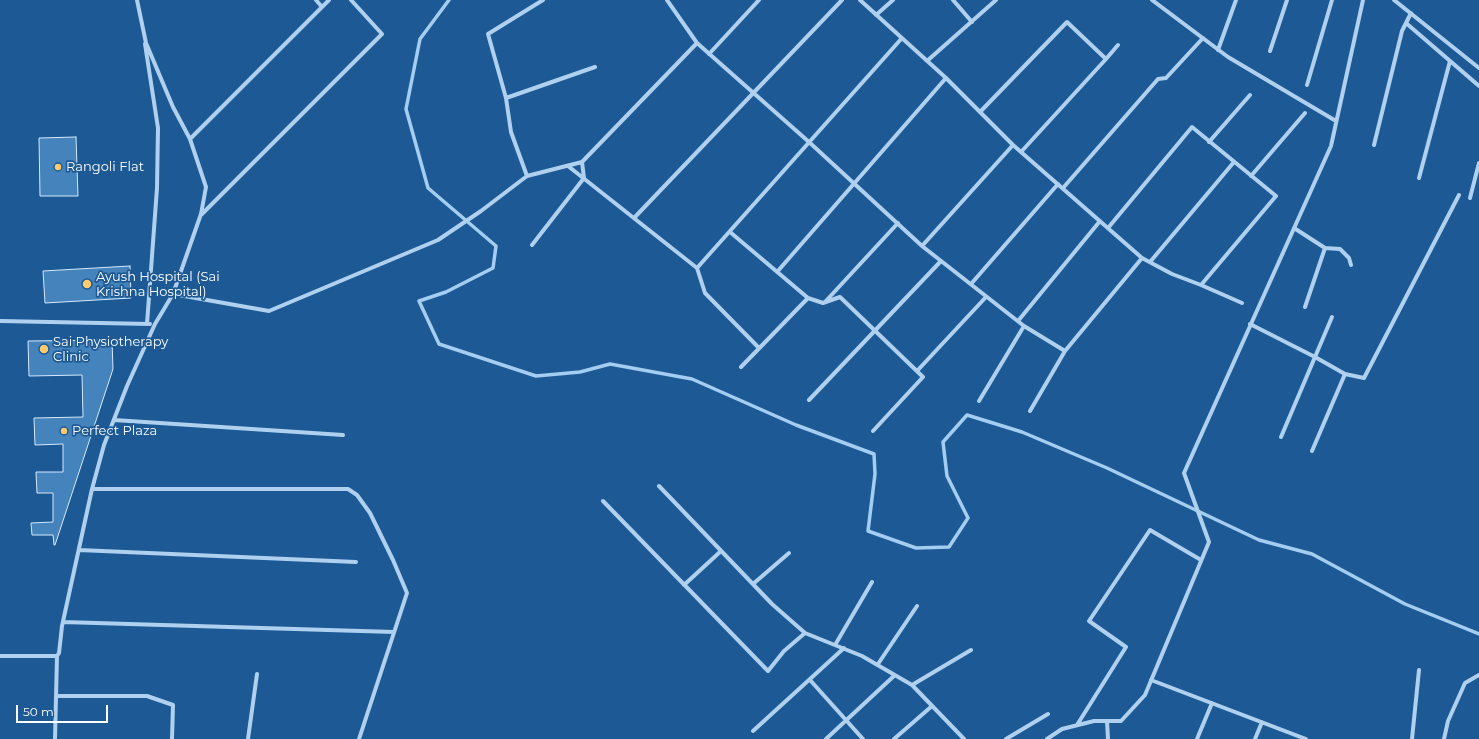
<!DOCTYPE html>
<html>
<head>
<meta charset="utf-8">
<style>
  body { margin:0 }
  #map { position:relative; width:1479px; height:739px; overflow:hidden; background:#1d5a95; font-family:Montserrat,sans-serif }
  canvas { display:block }
  .scale { position:absolute; left:16px; top:705px; width:92px; height:18px; box-sizing:border-box; border:2px solid #fff; border-top:0; padding-left:5px; font-size:12px; line-height:14px; white-space:nowrap; color:#fff; -webkit-text-stroke:3px #1d5a95; paint-order:stroke }
</style>
</head>
<body>
<div id="map">
<canvas width="1479" height="739"></canvas>
<div class="scale">50 m</div>
</div>
<script>
const c = document.querySelector('canvas').getContext('2d');
c.lineJoin = 'round';
const toPath = rows => new Path2D(rows.map(r => 'M' + r).join(''));
function trace(path, color, width, dash) { c.strokeStyle = color; c.lineWidth = width; c.lineCap = dash ? 'butt' : 'round'; c.setLineDash(dash || []); c.stroke(path); }
function fillPath(path, color) { c.fillStyle = color; c.fill(path, 'evenodd'); }
function drawText(font, color, halo, rows, align = 'center') {
  c.font = font + ' Montserrat,sans-serif'; c.lineWidth = 3.5; c.setLineDash([]); c.textBaseline = 'middle'; c.strokeStyle = halo; c.fillStyle = color; for (const [text, x, y, turn = 0] of rows) {
    c.save(); c.translate(x, y); c.rotate((+turn || 0) * Math.PI / 180); c.textAlign = isNaN(turn) ? turn : align; if (halo) c.strokeText(text, 0, 0); c.fillText(text, 0, 0); c.restore();
  }
}
const stream = toPath([
  [449,0,420,39,406,109,428,188,496,246,493,268,446,292,419,301,439,344,536,376,580,372,610,364,692,379,796,425,874,454,875,474,868,531,916,548,949,547,968,518,947,476,943,442,967,415,1022,432,1107,468,1259,540,1312,554,1405,604,1479,634]
]);
const building = toPath([
  [76,137,78,196,40,196,39,138,76,137],
  [130,266,131,298,45,303,43,271,130,266],
  [112,340,113,369,55,545,54,545,53,535,32,535,31,523,53,522,53,493,37,493,36,472,63,472,63,444,35,445,34,418,83,417,82,375,29,376,28,341,112,340]
]);
const minor = toPath([
  [137,0,146,43,173,107,190,139,206,187,201,214,173,294],
  [316,0,322,7],
  [667,0,697,43],
  [953,0,972,22],
  [1152,0,1228,57,1336,121],
  [1394,0,1479,68],
  [876,15,893,0],
  [1406,23,1479,86],
  [145,44,158,128,157,188,147,324],
  [1218,50,1236,0],
  [1270,51,1287,0],
  [709,54,759,0],
  [1106,59,1118,45],
  [927,61,996,0],
  [1307,85,1332,0],
  [506,98,595,67],
  [980,112,1067,22,1106,59,1021,152],
  [190,139,329,0],
  [1209,142,1250,95],
  [1374,145,1402,31,1411,13],
  [568,166,697,268,902,38],
  [527,176,511,132,506,98,488,34,543,0],
  [1251,176,1305,113],
  [1419,178,1450,61],
  [1063,188,1158,79,1166,78,1203,38],
  [1470,198,1479,163],
  [202,214,382,34,351,0],
  [634,218,842,0],
  [1108,228,1192,127,1276,196,1201,285],
  [1294,228,1325,248,1305,307],
  [730,232,808,298,823,303,840,297,923,377,873,431],
  [532,245,584,178,582,162],
  [922,246,1013,145],
  [1325,248,1340,249,1349,258,1351,265],
  [1142,258,1172,274,1201,285,1242,303],
  [1150,262,1234,162],
  [697,268,705,293,759,348],
  [777,272,946,78],
  [971,284,1058,184],
  [825,302,898,223],
  [0,321,150,324],
  [1018,321,1100,221],
  [1250,324,1315,357,1345,374,1364,378,1459,195],
  [741,367,808,298],
  [917,371,986,297],
  [809,400,941,261],
  [979,401,1024,326],
  [1030,411,1065,351],
  [114,420,343,435],
  [1281,437,1332,317],
  [1312,451,1345,374],
  [659,486,772,604,805,633,862,656,912,685,964,739],
  [92,489,348,489,357,495,370,513,393,560,407,593,359,739],
  [603,501,768,671,784,651,805,633],
  [79,550,356,562],
  [753,584,789,553],
  [684,585,721,551],
  [63,622,394,632],
  [835,645,872,582],
  [0,656,57,656],
  [878,664,917,606],
  [810,680,863,739],
  [1151,680,1306,739],
  [912,685,971,650],
  [56,696,147,696,173,705,172,739],
  [1107,721,1108,739],
  [1077,725,1126,647,1089,621,1150,530,1201,560],
  [753,731,844,648],
  [55,739,57,656,59,653,62,626,92,489,104,445,127,386,155,324,173,294,269,311,438,240,481,211,527,176,582,162,697,43,809,142,922,246,1024,326,1065,351,1142,258,1013,145,946,78,860,0],
  [248,739,257,674],
  [826,739,895,675],
  [894,739,932,706],
  [1006,739,1048,714],
  [1047,739,1062,729,1094,721,1121,721,1145,695,1209,542,1184,473,1331,146,1363,0],
  [1197,739,1212,703],
  [1255,739,1262,722],
  [1412,739,1419,670],
  [1444,739,1448,721,1465,683,1479,675]
]);
const markers = [
  [58,167,4,"#ffca6e"],
  [87,284,5,"#ffca6e"],
  [44,349,5,"#ffca6e"],
  [64,431,4,"#ffca6e"]
];
const poiNames = [
  ["Rangoli Flat",66,167],
  ["Ayush Hospital (Sai",96,277],
  ["Krishna Hospital)",96,292],
  ["Sai Physiotherapy",53,342],
  ["Clinic",53,357],
  ["Perfect Plaza",72,431]
];
trace(stream, '#a3cdf1', 3.5);
fillPath(building, '#4583bc');
trace(building, '#d6e9fb', 1);
trace(minor, '#afd1ef', 4);
for (const [x, y, r, color] of markers) { const dot = new Path2D(); dot.arc(x, y, r, 0, 2 * Math.PI); c.fillStyle = color; c.fill(dot); trace(dot, '#1d5a95', 1.5); }
drawText('13px', '#fff', '#1d5a95', poiNames, 'left');
</script>
</body>
</html>
